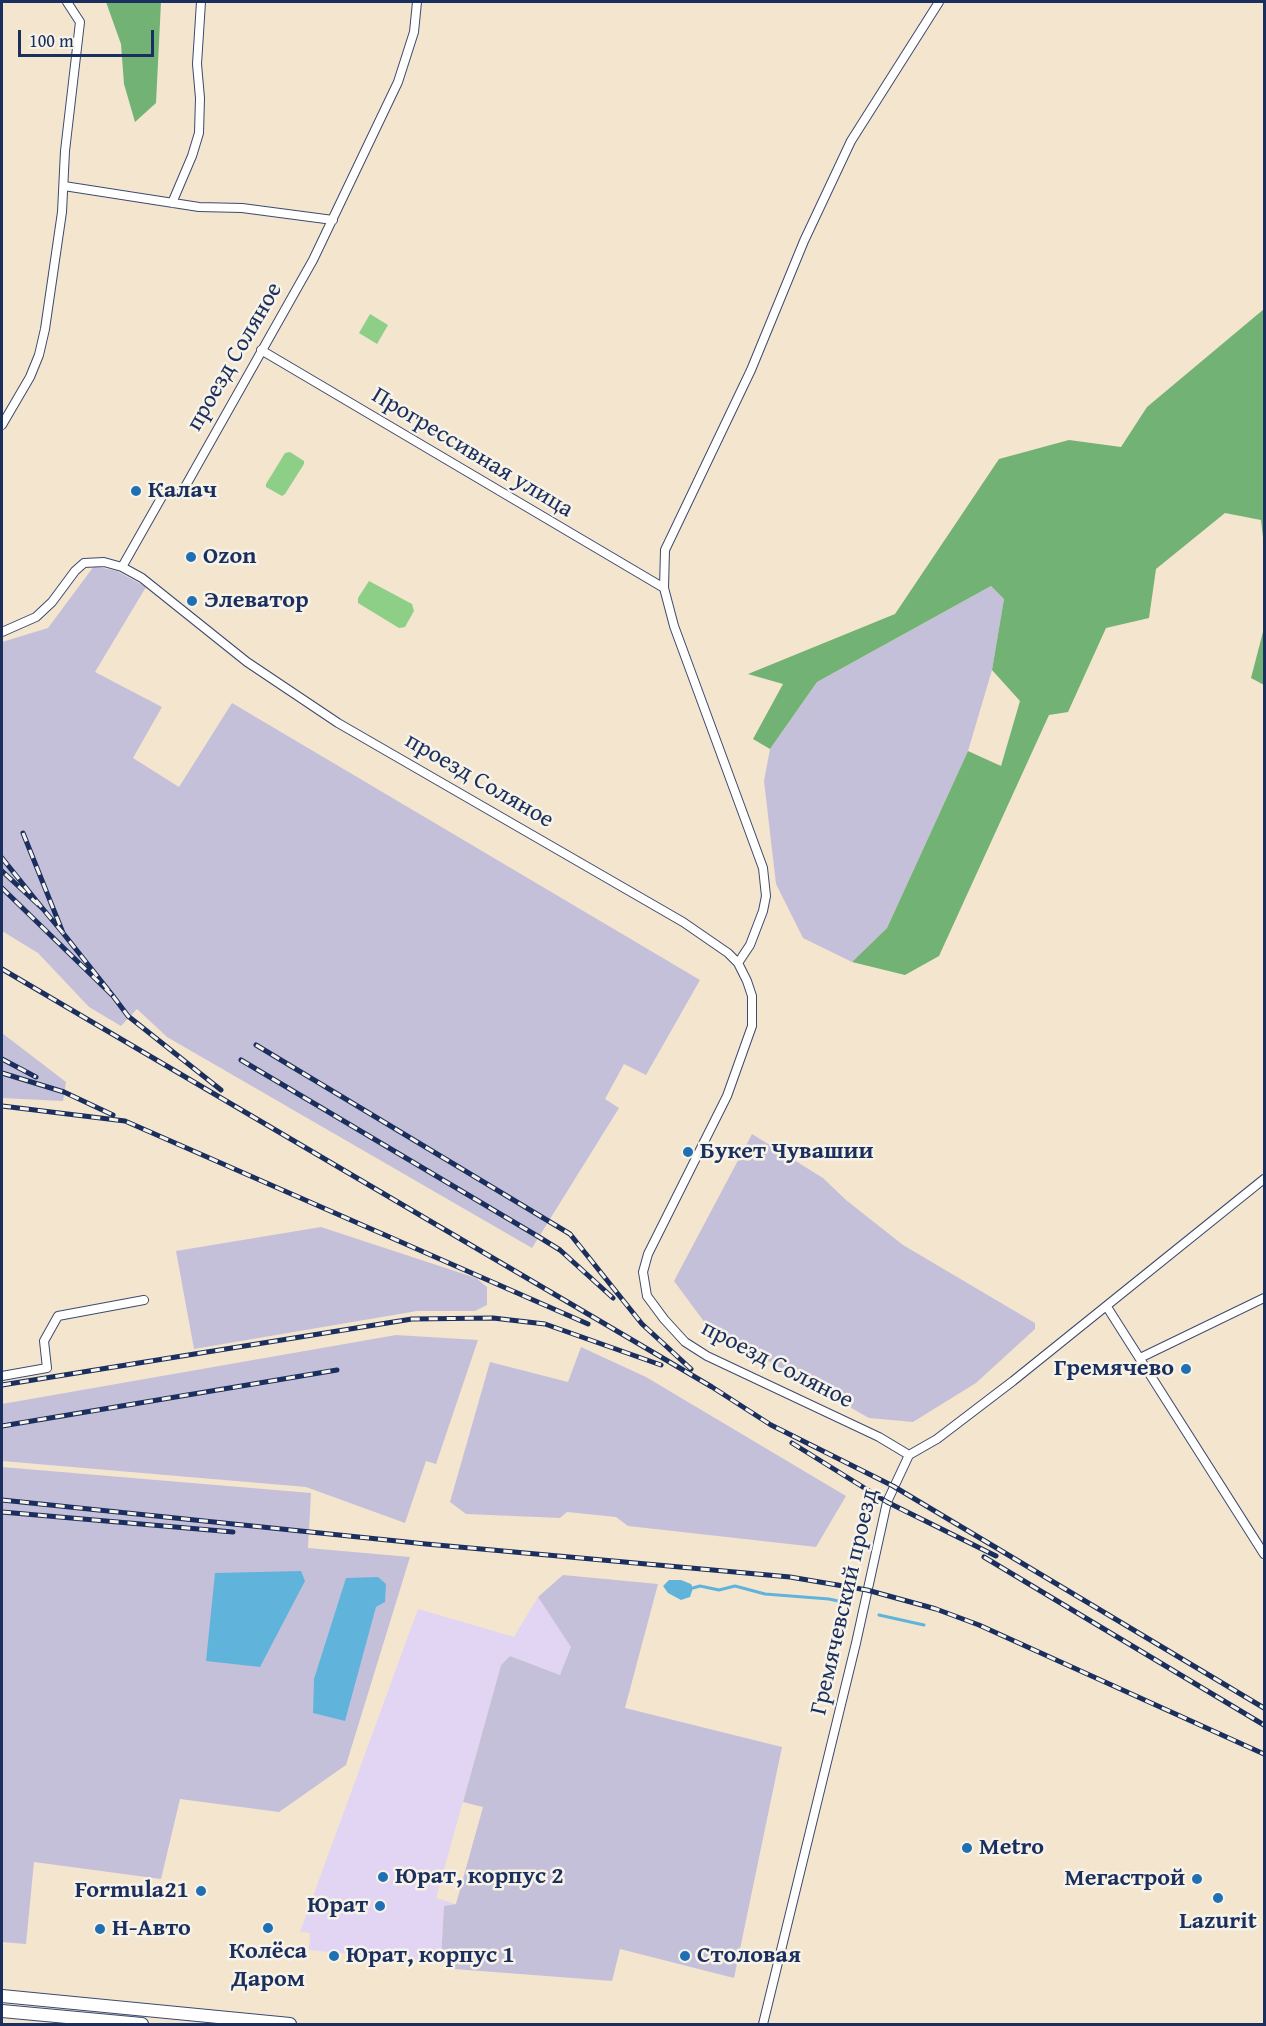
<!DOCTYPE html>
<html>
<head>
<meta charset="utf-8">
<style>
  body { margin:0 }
  #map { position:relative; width:1266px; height:2026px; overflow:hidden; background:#f4e5ce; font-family:"Gentium Book Plus",serif }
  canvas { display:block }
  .frame { position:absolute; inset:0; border:3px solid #1b2f5e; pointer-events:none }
  .scale { position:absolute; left:18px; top:30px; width:136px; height:27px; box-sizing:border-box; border:3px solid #1b2f5e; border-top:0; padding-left:8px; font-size:18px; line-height:21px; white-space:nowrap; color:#1b2f5e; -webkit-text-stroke:4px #f7f3e8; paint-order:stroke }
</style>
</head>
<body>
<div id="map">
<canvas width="1266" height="2026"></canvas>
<div class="frame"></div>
<div class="scale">100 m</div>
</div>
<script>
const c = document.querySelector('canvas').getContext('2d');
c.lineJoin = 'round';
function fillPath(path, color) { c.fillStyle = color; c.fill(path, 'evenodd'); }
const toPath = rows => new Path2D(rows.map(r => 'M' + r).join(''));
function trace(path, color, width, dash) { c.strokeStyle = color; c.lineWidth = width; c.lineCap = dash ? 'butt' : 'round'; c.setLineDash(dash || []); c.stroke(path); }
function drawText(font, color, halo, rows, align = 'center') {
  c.font = font + ' "Gentium Book Plus",serif'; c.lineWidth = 5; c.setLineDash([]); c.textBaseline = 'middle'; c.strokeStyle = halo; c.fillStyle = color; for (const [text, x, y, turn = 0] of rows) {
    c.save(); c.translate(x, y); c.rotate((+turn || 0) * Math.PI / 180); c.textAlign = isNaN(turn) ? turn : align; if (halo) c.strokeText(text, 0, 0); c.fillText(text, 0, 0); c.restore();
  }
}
const built = toPath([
  [538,1597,572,1647,560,1675,510,1656,501,1665,436,1898,456,1904,444,1907,441,1958,430,1961,309,1950,310,1933,300,1932,418,1609,514,1637]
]);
const industrial = toPath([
  [94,566,117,571,146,587,95,672,162,707,133,758,179,787,232,703,700,980,646,1075,624,1064,605,1099,619,1108,532,1248,167,1037,137,1009,121,1026,89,1007,38,953,2,931,2,642,48,628],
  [991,586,1004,599,992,670,968,751,887,928,852,962,803,938,776,884,764,781,770,749,817,682],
  [2,1033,66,1082,63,1101,2,1098],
  [752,1134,823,1178,846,1200,903,1245,1035,1323,1035,1329,976,1383,913,1422,869,1418,708,1327,674,1281],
  [321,1227,476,1278,487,1287,487,1305,475,1311,417,1311,194,1349,176,1251],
  [396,1335,478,1340,436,1464,426,1461,405,1523,306,1487,2,1461,2,1404],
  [581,1347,646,1377,846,1496,816,1547,628,1526,616,1517,567,1512,560,1518,466,1514,450,1502,490,1362,568,1382],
  [2,1467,311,1493,308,1548,410,1557,346,1765,279,1812,180,1799,161,1879,34,1862,26,1944,2,1942],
  [563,1575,658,1584,625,1708,782,1747,734,1978,620,1949,612,1981,454,1969,441,1958,444,1906,456,1904,483,1807,463,1802,501,1665,510,1656,560,1675,571,1647,538,1597]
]);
const green = toPath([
  [370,314,388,325,377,344,359,333],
  [290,452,304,461,304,464,285,494,282,496,266,487,266,484,285,453],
  [369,581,412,604,414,611,405,627,399,628,358,603,358,598]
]);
const forest = toPath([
  [106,2,161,2,156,103,135,122,124,84,121,44],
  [1264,309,1264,546,1261,520,1225,513,1156,569,1149,618,1106,628,1068,712,1049,715,939,956,905,975,852,962,887,928,968,751,1001,766,1020,701,992,670,1004,599,991,586,817,682,770,749,753,739,783,684,748,674,895,614,999,459,1069,440,1121,447,1147,407],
  [1264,628,1264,685,1251,678]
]);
const water = toPath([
  [301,1571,305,1581,260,1667,206,1661,215,1573],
  [378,1577,386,1584,385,1602,376,1607,345,1721,313,1713,314,1679,346,1578],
  [669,1580,681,1580,691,1584,693,1588,690,1597,681,1600,668,1593,663,1586]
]);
const stream = toPath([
  [693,1588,700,1586,719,1590,735,1586,765,1594,829,1599,852,1604],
  [879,1615,924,1625]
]);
const street = toPath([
  [64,186,199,207,242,208,333,220],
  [172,203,192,156,199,133,200,98,197,64,201,2],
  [261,350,664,588],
  [2,425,30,377,39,355,45,329,62,212,65,151,80,22,67,2],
  [122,567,164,493,181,494,313,260,398,82,414,32,417,2],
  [2,632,36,617,52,602,75,571,84,563,104,562,122,567,142,578,247,662,338,723,683,922,728,953,738,963,747,981,752,996,752,1026,727,1096,648,1254,643,1272,647,1296,664,1319,685,1342,707,1356,879,1437,909,1455],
  [738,963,750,945,763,911,766,896,763,868,674,626,664,588,665,550,751,370,804,241,851,141,939,2],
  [1107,1307,1264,1554],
  [1140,1358,1264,1298],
  [2,1376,47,1368,44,1341,58,1316,144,1300],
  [763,2024,856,1643,887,1502,909,1455,937,1439,1013,1381,1264,1179]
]);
const primary = toPath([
  [2,1996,290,2024],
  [2,2011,142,2024]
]);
const rail = toPath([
  [23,833,63,933,43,909],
  [2,858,43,909,2,871],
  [2,888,113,996,63,933],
  [2,969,712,1387,771,1425,893,1486,1264,1708],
  [113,996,128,1016,221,1090],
  [256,1045,570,1234,642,1324,691,1369],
  [2,1059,36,1077],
  [241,1060,539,1237,560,1250,613,1298],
  [2,1073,64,1092,113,1115],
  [2,1106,125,1121,588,1324],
  [2,1385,412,1319,493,1318,545,1324,661,1365],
  [2,1426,337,1370],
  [792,1443,887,1502,996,1556],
  [2,1500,426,1544,790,1577,867,1590,936,1609,979,1625,1264,1754],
  [2,1512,233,1532],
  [984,1557,1264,1725]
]);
const markers = [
  [136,491,6,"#1f6fb2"],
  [191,557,6,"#1f6fb2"],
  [192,601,6,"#1f6fb2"],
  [688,1152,6,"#1f6fb2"],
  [1186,1369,6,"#1f6fb2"],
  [967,1848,6,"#1f6fb2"],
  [383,1877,6,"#1f6fb2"],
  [1197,1879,6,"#1f6fb2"],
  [201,1891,6,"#1f6fb2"],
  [1218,1898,6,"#1f6fb2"],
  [380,1906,6,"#1f6fb2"],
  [268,1928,6,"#1f6fb2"],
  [100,1929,6,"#1f6fb2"],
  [334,1956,6,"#1f6fb2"],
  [685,1956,6,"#1f6fb2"]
];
const streetNames = [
  ["проезд Соляное",235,357,-60],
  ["Прогрессивная улица",472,453,31],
  ["проезд Соляное",479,781,30],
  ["проезд Соляное",777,1365,27],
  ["Гремячевский проезд",845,1602,-77]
];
const poiNames = [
  ["Калач",148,491],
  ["Ozon",203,557],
  ["Элеватор",204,601],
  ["Букет Чувашии",700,1152],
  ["Гремячево",1174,1369,"right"],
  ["Metro",979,1848],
  ["Юрат, корпус 2",395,1877],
  ["Мегастрой",1185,1879,"right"],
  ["Formula21",189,1891,"right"],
  ["Юрат",368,1906,"right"],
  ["Lazurit",1218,1922,"center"],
  ["Н-Авто",112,1929],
  ["Колёса",268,1952,"center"],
  ["Даром",268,1980,"center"],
  ["Юрат, корпус 1",346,1956],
  ["Столовая",697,1956]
];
fillPath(built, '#e2d4f3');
fillPath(industrial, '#c5c0da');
fillPath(green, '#8ecf87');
fillPath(forest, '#72b274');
fillPath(water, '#60b4dc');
trace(stream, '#60b4dc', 3);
trace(street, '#3c4a6f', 10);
trace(primary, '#3c4a6f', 14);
trace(street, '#fff', 8);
trace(primary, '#fff', 12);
trace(rail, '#1b2f5e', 5);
trace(rail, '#f7f3e8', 3, [9]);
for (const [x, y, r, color] of markers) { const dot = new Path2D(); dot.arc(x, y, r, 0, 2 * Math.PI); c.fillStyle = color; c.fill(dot); trace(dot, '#f7f3e8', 2); }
drawText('24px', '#1b2f5e', '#f7f3e8', streetNames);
drawText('bold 24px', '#1b2f5e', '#f7f3e8', poiNames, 'left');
</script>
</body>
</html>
